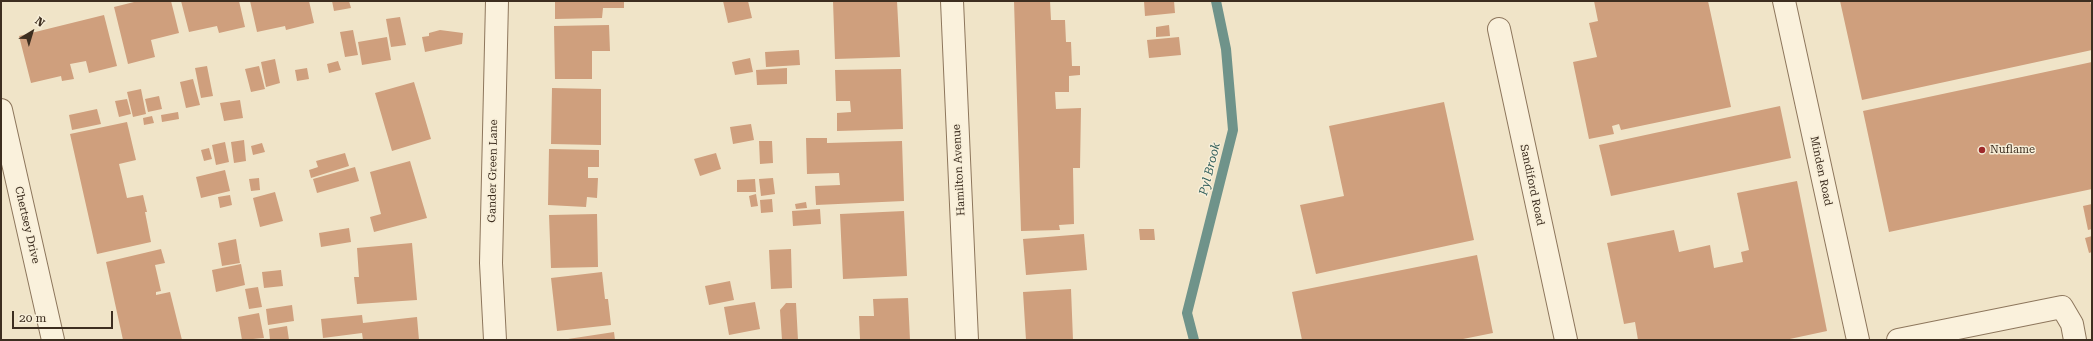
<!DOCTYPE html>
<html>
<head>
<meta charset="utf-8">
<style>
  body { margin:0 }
  #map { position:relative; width:2093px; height:341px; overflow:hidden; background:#f0e4c8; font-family:"Roboto Serif",serif }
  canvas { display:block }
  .frame { position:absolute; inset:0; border:2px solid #3d2e20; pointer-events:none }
  .north { position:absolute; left:12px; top:12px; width:40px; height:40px; -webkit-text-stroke:3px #f7eed8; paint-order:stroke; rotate:38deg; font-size:11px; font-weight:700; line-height:16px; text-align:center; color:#3d2e20 }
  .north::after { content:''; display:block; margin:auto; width:14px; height:18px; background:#3d2e20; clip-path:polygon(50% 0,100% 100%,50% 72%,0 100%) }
  .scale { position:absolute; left:12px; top:311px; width:101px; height:18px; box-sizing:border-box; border:2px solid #3d2e20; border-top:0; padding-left:5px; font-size:12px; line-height:14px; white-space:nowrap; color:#3d2e20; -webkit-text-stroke:3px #f7eed8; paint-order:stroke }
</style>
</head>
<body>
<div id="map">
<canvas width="2093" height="341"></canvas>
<div class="frame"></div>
<div class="north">N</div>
<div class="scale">20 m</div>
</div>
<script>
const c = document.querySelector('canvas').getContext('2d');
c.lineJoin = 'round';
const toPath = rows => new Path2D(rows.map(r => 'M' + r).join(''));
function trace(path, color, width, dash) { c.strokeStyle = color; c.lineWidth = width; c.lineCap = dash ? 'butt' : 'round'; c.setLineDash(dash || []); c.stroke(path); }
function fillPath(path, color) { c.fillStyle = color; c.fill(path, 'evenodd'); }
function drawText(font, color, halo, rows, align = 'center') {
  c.font = font + ' "Roboto Serif",serif'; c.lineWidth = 3; c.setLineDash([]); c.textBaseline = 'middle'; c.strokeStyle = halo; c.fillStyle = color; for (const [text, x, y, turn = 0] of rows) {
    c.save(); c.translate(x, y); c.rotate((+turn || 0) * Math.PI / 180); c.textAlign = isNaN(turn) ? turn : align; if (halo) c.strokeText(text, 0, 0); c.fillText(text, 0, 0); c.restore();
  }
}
const stream = toPath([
  [1194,340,1187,313,1233,130,1226,49,1216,1]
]);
const building = toPath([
  [138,1,171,1,179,33,151,40,155,57,128,64,114,7],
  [181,1,239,1,245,27,219,33,217,26,189,32],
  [250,1,309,1,314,23,286,30,285,26,257,32],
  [332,1,349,1,351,8,334,11],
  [555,1,624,1,624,8,603,8,602,18,555,19],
  [723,1,748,1,752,18,728,23],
  [833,1,897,1,900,57,835,59],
  [1014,1,1050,1,1051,20,1065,20,1066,42,1071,42,1072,66,1080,66,1080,75,1069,76,1069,92,1055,92,1056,109,1081,108,1080,168,1073,168,1074,224,1059,225,1060,230,1021,231],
  [1144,1,1174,1,1175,13,1145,16],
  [1594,1,1708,1,1731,107,1621,130,1619,124,1612,126,1614,134,1589,139,1573,62,1597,57,1589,23,1598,21],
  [1840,1,2090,1,2092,9,2092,50,1862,100],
  [104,15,117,66,89,73,86,61,70,64,74,79,62,81,61,76,31,83,19,36],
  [400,17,406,45,391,47,386,19],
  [609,25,610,51,592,51,592,79,555,79,554,26],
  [1169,25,1170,36,1156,37,1156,27],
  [353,30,358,55,345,57,340,32],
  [440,30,463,33,462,44,425,52,422,37,429,36,429,33],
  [387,37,391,60,362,65,358,42],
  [1179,37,1181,55,1149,58,1147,40],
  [799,50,800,65,766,67,765,52],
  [750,58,753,72,735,75,732,62],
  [275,59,280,83,266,87,261,62],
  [338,61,341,70,329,73,327,64],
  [2092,62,2092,189,1889,232,1863,111],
  [207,66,213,96,201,98,195,68],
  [259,66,265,89,251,92,245,69],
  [307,68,309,79,297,81,295,70],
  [787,68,787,84,757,85,756,70],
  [901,69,903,129,837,131,837,113,851,112,850,101,836,101,835,70],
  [193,79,200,105,186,108,180,82],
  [414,82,431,139,392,151,375,93],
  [552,88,601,89,601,145,551,144],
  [141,89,146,114,133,117,127,92],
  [159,96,162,109,148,112,145,99],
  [127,99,131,114,119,117,115,101],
  [240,100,243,118,224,121,220,103],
  [1444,102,1474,240,1316,274,1300,205,1344,196,1329,126],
  [1780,106,1791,158,1611,196,1599,145],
  [97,109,101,124,72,130,69,115],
  [178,112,179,119,162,122,161,115],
  [152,116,154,123,144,125,143,118],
  [127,122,136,160,119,164,127,198,143,195,147,212,145,212,151,242,97,254,70,134],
  [751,124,754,140,733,144,730,127],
  [806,138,827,138,827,143,902,141,904,201,816,205,815,186,840,185,839,173,807,174],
  [244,140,246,161,234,163,231,142],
  [759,141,772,141,773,163,760,164],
  [225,142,229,162,216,165,212,145],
  [262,143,265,152,253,155,251,146],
  [209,148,212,159,204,161,201,150],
  [549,149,599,150,599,167,588,167,588,178,598,178,597,198,587,197,586,207,548,205],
  [345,153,349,166,311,178,309,170,318,167,316,161],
  [716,153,721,169,700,176,694,159],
  [410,161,427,218,374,232,370,217,381,214,370,172],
  [355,167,359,181,317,193,313,179],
  [225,170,230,191,201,198,196,177],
  [259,178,260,190,251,191,249,179],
  [773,178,775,194,761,196,759,179],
  [755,179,756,192,737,192,737,180],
  [1797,181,1827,331,1785,340,1638,340,1635,322,1624,324,1607,243,1674,230,1679,252,1710,245,1714,268,1743,262,1741,252,1749,250,1737,193],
  [275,192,283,221,260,227,253,198],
  [756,194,758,206,751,207,749,196],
  [230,195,232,205,220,208,218,197],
  [772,199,773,212,761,213,760,200],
  [806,202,807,208,796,209,795,204],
  [2092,204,2092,229,2088,230,2083,206],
  [820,209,821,224,793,226,792,211],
  [904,211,907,276,843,279,840,214],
  [597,214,598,267,551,268,549,215],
  [349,228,351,242,321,247,319,233],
  [1139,229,1154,229,1155,240,1140,240],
  [1084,234,1087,270,1026,275,1023,239],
  [2092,236,2092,252,2089,253,2085,238],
  [236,239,240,263,222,266,218,243],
  [412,243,417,300,357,304,354,277,359,277,357,248],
  [161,249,165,263,155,265,161,291,156,292,156,295,170,292,182,340,123,340,106,262],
  [791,249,792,288,771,289,769,250],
  [1477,255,1493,333,1458,340,1302,340,1292,292],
  [241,264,245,285,216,292,212,270],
  [281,270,283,286,264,288,262,272],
  [602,272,605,299,608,299,611,325,557,331,551,278],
  [730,281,734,300,709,305,705,286],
  [258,287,262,307,249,309,245,289],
  [1071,289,1073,340,1026,340,1023,292],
  [908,298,910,340,860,339,859,316,874,316,873,299],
  [755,302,760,329,729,335,724,307],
  [786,303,796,303,798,340,782,340,780,310],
  [292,305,294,321,268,325,266,309],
  [259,313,264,338,242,340,238,317],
  [362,315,363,323,417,317,419,340,363,340,362,333,323,338,321,319],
  [287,326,289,340,270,340,269,329],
  [614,332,615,340,568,340,568,339]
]);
const minor = toPath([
  [952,1,967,340],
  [1784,1,1858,340],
  [1499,29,1566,340],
  [1,110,53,340],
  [495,340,491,263,497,1],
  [1898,340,2062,307,2072,324,2075,340]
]);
const markers = [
  [1982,150,4,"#9e2a2b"]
];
const poiNames = [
  ["Nuflame",1990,150]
];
const streetNames = [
  ["Hamilton Avenue",959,170,-93],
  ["Gander Green Lane",493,171,-89],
  ["Minden Road",1821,171,78],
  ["Sandiford Road",1532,185,78],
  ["Chertsey Drive",27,225,77]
];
const waterNames = [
  ["Pyl Brook",1210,169,-76]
];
trace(stream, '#6f938a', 10);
fillPath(building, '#cf9f7d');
trace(minor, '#8d765c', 24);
trace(minor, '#faf1dc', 22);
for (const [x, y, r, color] of markers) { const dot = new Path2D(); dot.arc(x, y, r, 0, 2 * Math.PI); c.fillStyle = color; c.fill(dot); trace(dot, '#f7eed8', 1.5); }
drawText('11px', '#3d2e20', '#f7eed8', poiNames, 'left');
drawText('11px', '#3d2e20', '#f7eed8', streetNames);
drawText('italic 12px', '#2f5d5a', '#f7eed8', waterNames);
</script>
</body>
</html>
